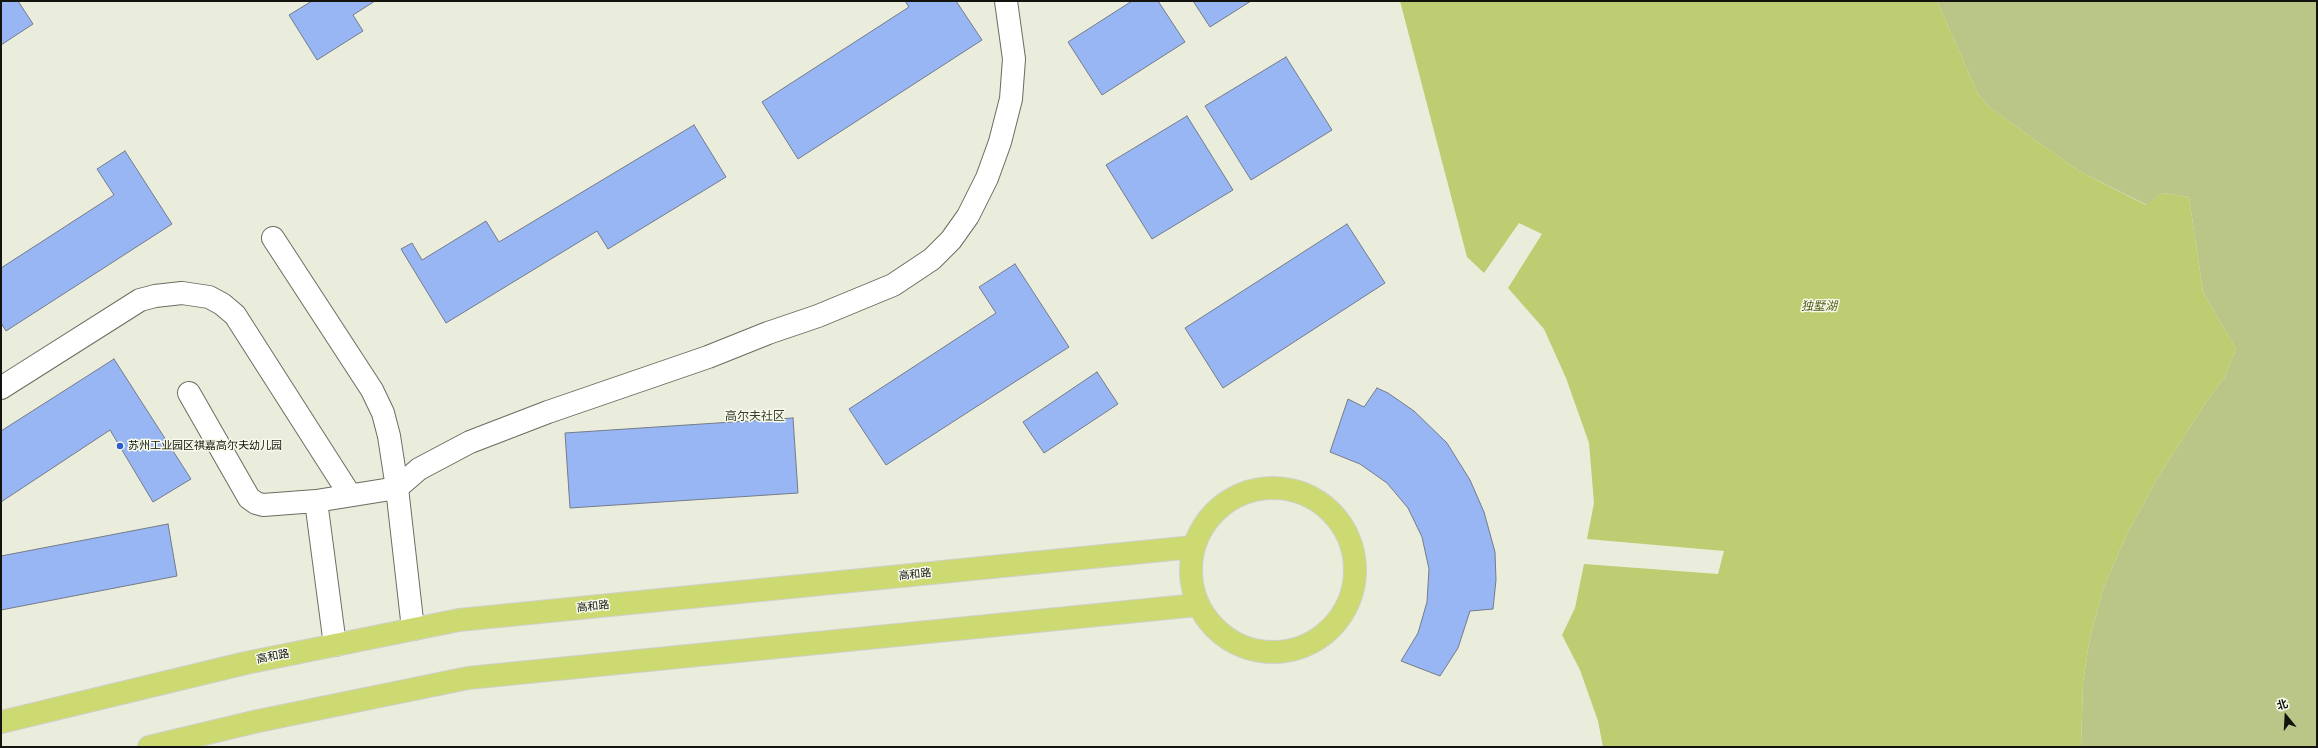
<!DOCTYPE html>
<html>
<head>
<meta charset="utf-8">
<style>
  body { margin:0 }
  #map { position:relative; width:2318px; height:748px; overflow:hidden; background:#eaeddc; font-family:"DM Sans","Noto Sans SC",sans-serif }
  canvas { display:block }
  .frame { position:absolute; inset:0; border:2px solid #13140e; pointer-events:none }
  .north { position:absolute; left:2266px; top:696px; width:40px; height:40px; -webkit-text-stroke:3px #f7fbea; paint-order:stroke; rotate:342deg; font-size:11px; font-weight:700; line-height:16px; text-align:center; color:#13140e }
  .north::after { content:''; display:block; margin:auto; width:14px; height:18px; background:#13140e; clip-path:polygon(50% 0,100% 100%,50% 72%,0 100%) }
</style>
</head>
<body>
<div id="map">
<canvas width="2318" height="748"></canvas>
<div class="frame"></div>
<div class="north">北</div>
</div>
<script>
const c = document.querySelector('canvas').getContext('2d');
c.lineJoin = 'round';
function fillPath(path, color) { c.fillStyle = color; c.fill(path, 'evenodd'); }
const toPath = rows => new Path2D(rows.map(r => 'M' + r).join(''));
function trace(path, color, width, dash) { c.strokeStyle = color; c.lineWidth = width; c.lineCap = dash ? 'butt' : 'round'; c.setLineDash(dash || []); c.stroke(path); }
function drawText(font, color, halo, rows, align = 'center') {
  c.font = font + ' "DM Sans","Noto Sans SC",sans-serif'; c.lineWidth = 3; c.setLineDash([]); c.textBaseline = 'middle'; c.strokeStyle = halo; c.fillStyle = color; for (const [text, x, y, turn = 0] of rows) {
    c.save(); c.translate(x, y); c.rotate((+turn || 0) * Math.PI / 180); c.textAlign = isNaN(turn) ? turn : align; if (halo) c.strokeText(text, 0, 0); c.fillText(text, 0, 0); c.restore();
  }
}
const green = toPath([
  [1937,1,2317,1,2317,747,2081,747,2083,682,2090,637,2104,586,2127,534,2158,477,2204,405,2224,378,2236,349,2203,292,2189,197,2163,193,2147,205,2079,171,1990,108,1978,94]
]);
const water = toPath([
  [1400,1,1937,1,1978,94,1990,108,2079,171,2146,205,2163,193,2189,197,2203,292,2236,349,2224,378,2204,405,2158,477,2127,534,2104,586,2090,637,2083,682,2081,747,1603,747,1598,721,1580,670,1562,635,1575,608,1584,564,1718,574,1724,551,1587,539,1594,503,1589,443,1566,378,1544,329,1508,288,1542,234,1519,223,1484,273,1467,257]
]);
const building = toPath([
  [1,1,18,1,33,24,1,45,1,1],
  [312,1,375,1,353,15,363,31,317,60,289,15,312,1],
  [905,1,956,1,982,40,798,159,762,102,909,7,905,1],
  [1132,1,1158,1,1185,42,1102,95,1068,42,1132,1],
  [1193,1,1251,1,1210,27,1193,1],
  [1286,57,1332,130,1251,180,1205,106,1286,57],
  [1187,116,1233,190,1152,239,1106,165,1187,116],
  [694,125,726,177,608,249,597,231,446,323,401,249,412,243,422,260,486,221,499,242,694,125],
  [125,151,172,224,6,331,1,323,1,268,114,195,97,169,125,151],
  [1347,224,1385,283,1223,388,1185,328,1347,224],
  [1015,264,1069,347,886,465,849,409,996,313,979,287,1015,264],
  [114,359,191,479,153,502,110,430,1,502,1,431,114,359],
  [1097,372,1118,404,1044,453,1023,422,1097,372],
  [1377,388,1388,393,1414,411,1447,443,1470,480,1484,512,1495,552,1496,580,1493,609,1470,611,1458,648,1440,676,1401,661,1418,633,1427,602,1429,569,1422,537,1408,508,1387,483,1360,464,1330,452,1348,399,1364,407,1377,388],
  [793,418,798,493,570,508,565,433,793,418],
  [168,524,177,576,1,610,1,556,168,524]
]);
const minor = toPath([
  [273,238,372,390,383,413,389,436,397,488,413,629],
  [1,388,140,300,155,296,182,293,209,297,222,304,235,315,350,495],
  [189,393,249,498,256,503,263,505,316,501,397,488,419,469,470,442,548,412,708,357,768,333,818,316,893,285,932,259,951,240,968,216,987,178,1000,142,1011,99,1014,59,1006,1],
  [316,501,335,645]
]);
const major = toPath([
  '1191 570a82 82 0 1 1 164 0a82 82 0 1 1-164 0Z',
  [1,722,246,663,459,620,1193,547],
  [149,747,258,721,468,678,1197,605]
]);
const markers = [
  [120,446,4,"#2f5dcc"]
];
const poiNames = [
  ["苏州工业园区祺嘉高尔夫幼儿园",128,446]
];
const streetNames = [
  ["高和路",915,575,-6],
  ["高和路",593,607,-6],
  ["高和路",273,657,-11]
];
const waterNames = [
  ["独墅湖",1819,307]
];
const neighbourhoodNames = [
  ["高尔夫社区",755,417]
];
fillPath(green, '#bac688');
fillPath(water, '#becd72');
fillPath(building, '#98b6f3');
trace(building, '#747b89', 1);
trace(minor, '#6a6d5f', 24);
trace(major, '#d0d0cf', 24);
trace(minor, '#fff', 22);
trace(major, '#cdd971', 22);
for (const [x, y, r, color] of markers) { const dot = new Path2D(); dot.arc(x, y, r, 0, 2 * Math.PI); c.fillStyle = color; c.fill(dot); trace(dot, '#f7fbea', 1.5); }
drawText('11px', '#13140e', '#f7fbea', poiNames, 'left');
drawText('11px', '#13140e', '#f7fbea', streetNames);
drawText('italic 12px', '#545d1c', '#f7fbea', waterNames);
drawText('12px', '#3a3c2f', '#f7fbea', neighbourhoodNames);
</script>
</body>
</html>
